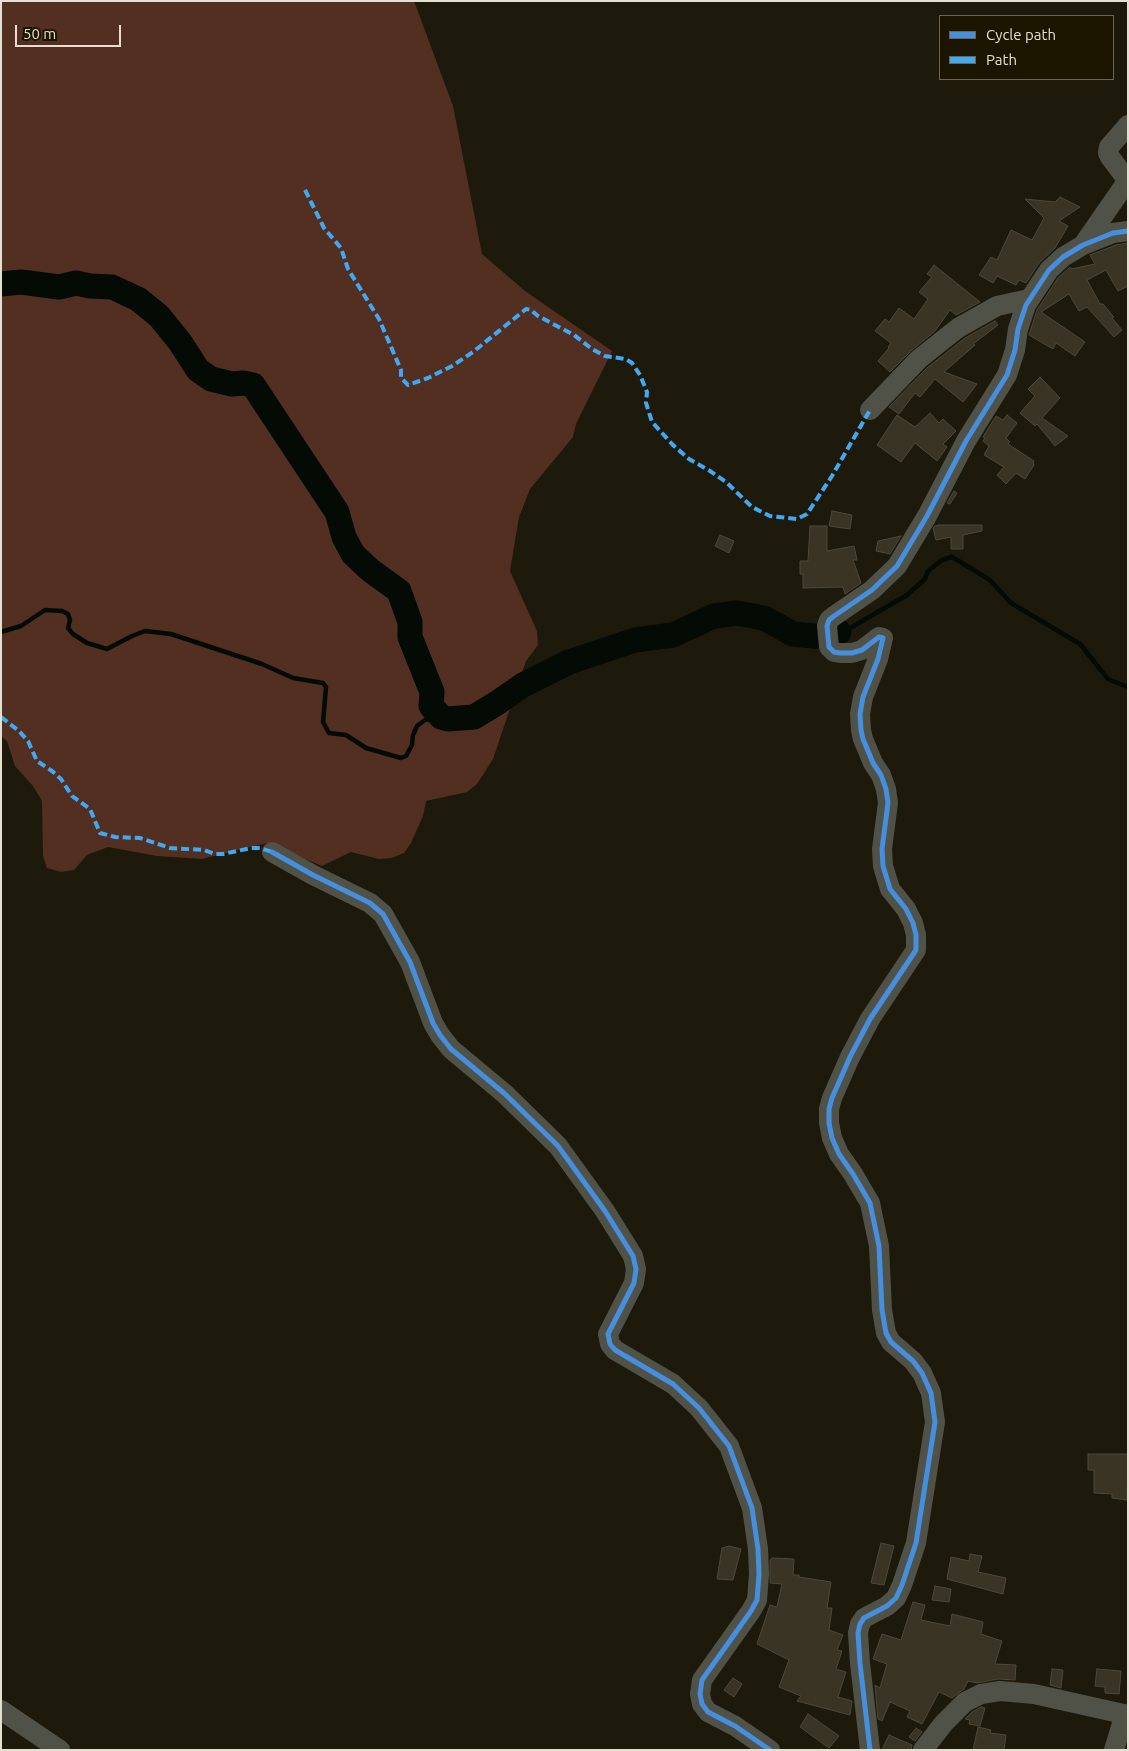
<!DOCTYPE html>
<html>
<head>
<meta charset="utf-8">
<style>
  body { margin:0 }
  #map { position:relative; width:1129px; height:1751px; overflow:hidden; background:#1d1a0b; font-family:Ubuntu,sans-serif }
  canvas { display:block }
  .frame { position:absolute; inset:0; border:2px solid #e4e0d0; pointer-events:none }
  .legend { position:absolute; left:939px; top:15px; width:175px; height:65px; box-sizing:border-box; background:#1b1500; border:1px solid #6b6653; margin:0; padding:6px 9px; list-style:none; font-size:15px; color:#e4e0d0 }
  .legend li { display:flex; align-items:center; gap:10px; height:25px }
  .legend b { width:25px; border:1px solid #6b6653 }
  .scale { position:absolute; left:15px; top:25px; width:106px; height:22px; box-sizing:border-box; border:2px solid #e4e0d0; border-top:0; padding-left:6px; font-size:15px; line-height:18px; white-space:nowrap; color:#e4e0d0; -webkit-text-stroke:4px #1b1500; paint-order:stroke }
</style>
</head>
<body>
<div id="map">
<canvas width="1129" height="1751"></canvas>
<div class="frame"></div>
<ul class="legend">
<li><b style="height:6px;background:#468fdf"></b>Cycle path</li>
<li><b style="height:6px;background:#3fa9f5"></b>Path</li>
</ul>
<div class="scale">50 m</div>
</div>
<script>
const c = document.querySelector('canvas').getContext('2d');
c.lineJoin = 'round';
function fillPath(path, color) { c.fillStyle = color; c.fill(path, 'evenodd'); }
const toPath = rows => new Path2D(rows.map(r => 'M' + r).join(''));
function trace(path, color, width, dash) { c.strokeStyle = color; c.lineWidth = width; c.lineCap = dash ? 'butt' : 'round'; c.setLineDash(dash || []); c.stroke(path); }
const green = toPath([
  [1,1,414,1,453,106,482,254,525,291,612,351,576,424,573,437,530,489,519,517,510,571,537,631,538,645,526,661,493,759,477,784,467,792,426,801,423,816,411,843,404,853,392,858,379,859,351,852,322,866,267,843,202,859,157,856,108,847,87,855,74,870,61,872,47,868,43,856,42,801,33,786,15,766,7,741,1,736]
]);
const stream = toPath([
  [1,632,21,626,45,610,62,611,68,614,70,620,68,628,73,634,87,643,107,649,132,636,145,631,171,634,262,664,293,678,323,683,326,687,323,722,329,733,346,735,366,748,401,758,406,756,412,745,413,735,417,726,425,720,441,717],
  [839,632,852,627,907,595,925,579,928,571,942,560,952,557,990,580,1011,603,1080,644,1108,679,1128,687]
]);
const river = toPath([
  [1,284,21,282,59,287,76,283,90,286,112,287,138,299,159,316,180,342,198,370,211,379,232,384,243,383,253,385,337,512,344,537,353,554,370,570,399,591,410,622,410,637,432,692,431,706,441,717,448,719,474,717,497,703,523,685,569,662,635,640,673,635,714,616,737,613,764,618,793,634,824,637,839,632]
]);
const building = toPath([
  [1060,197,1080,207,1059,221,1068,226,1055,248,1039,263,1026,283,1019,280,1016,285,997,276,993,283,979,275,991,257,997,260,1011,230,1032,240,1044,218,1025,199,1055,202,1060,197],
  [1128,243,1128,286,1118,291,1106,270,1087,280,1100,304,1103,304,1114,317,1112,318,1122,330,1114,337,1087,307,1079,311,1069,294,1041,312,1085,342,1075,356,1056,343,1053,349,1029,335,1037,310,1058,278,1070,267,1071,269,1095,264,1090,255,1116,245,1128,243],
  [934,265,980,302,956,315,950,310,935,331,912,350,890,372,878,361,889,348,888,347,891,343,875,331,885,319,889,322,899,308,914,319,928,299,919,292,932,277,927,274,934,265],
  [995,321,998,325,973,344,975,345,944,372,977,384,963,402,935,379,920,397,915,393,899,414,889,407,927,368,965,338,995,321],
  [1040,377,1060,398,1042,418,1068,436,1055,446,1037,424,1035,426,1020,413,1035,396,1028,389,1040,377],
  [930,413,939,423,943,419,956,431,943,444,947,447,937,461,915,443,901,462,877,445,897,415,915,427,930,413],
  [1007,415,1017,423,1006,438,1010,442,1008,444,1034,461,1033,464,1034,465,1025,479,1016,473,1006,484,997,475,1004,467,984,455,989,446,983,441,985,438,983,437,996,416,1003,420,1007,415],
  [954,491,957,493,950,504,947,503,954,491],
  [832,511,852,515,850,529,829,526,832,511],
  [939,525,982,525,982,531,963,535,963,549,951,549,951,537,936,540,933,528,935,526,939,525],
  [810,526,827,526,827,551,854,546,857,560,853,560,861,583,845,594,843,587,803,588,803,574,800,574,800,561,808,561,810,526],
  [720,535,734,541,729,553,715,546,720,535],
  [901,536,890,554,876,551,878,541,901,536],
  [1088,1454,1128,1454,1127,1500,1112,1498,1112,1494,1094,1493,1094,1470,1088,1470,1088,1454],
  [881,1543,894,1546,884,1585,871,1583,881,1543],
  [729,1546,741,1549,733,1580,717,1579,722,1548,729,1546],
  [970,1554,982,1556,978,1572,1006,1578,1003,1594,947,1579,951,1557,969,1561,970,1554],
  [772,1558,794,1559,793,1575,799,1575,799,1577,831,1582,827,1608,832,1608,829,1630,843,1635,837,1650,842,1651,836,1669,846,1672,838,1697,852,1701,850,1715,797,1701,801,1696,779,1687,789,1660,757,1644,770,1605,777,1607,782,1584,770,1583,770,1560,772,1558],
  [935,1586,951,1589,949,1602,932,1600,935,1586],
  [913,1602,925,1605,921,1620,950,1626,952,1614,983,1622,981,1634,1002,1641,995,1664,1016,1665,1015,1680,998,1679,977,1683,968,1681,964,1689,952,1698,939,1692,922,1724,907,1717,910,1711,890,1702,882,1721,878,1719,875,1685,880,1688,887,1664,873,1659,882,1634,901,1640,913,1602],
  [1052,1669,1063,1670,1061,1688,1050,1685,1052,1669],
  [1097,1669,1121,1671,1119,1694,1105,1693,1105,1687,1095,1686,1097,1669],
  [733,1678,742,1684,734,1697,724,1690,733,1678],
  [981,1707,985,1708,980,1726,969,1724,970,1720,965,1719,972,1712,981,1707],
  [808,1714,839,1736,829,1748,800,1727,808,1714],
  [978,1727,991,1730,990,1733,1006,1735,1004,1750,973,1750,978,1727],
  [916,1728,922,1732,915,1741,909,1737,916,1728],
  [889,1735,912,1745,911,1750,882,1750,889,1735]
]);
const minor = toPath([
  [1083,245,1126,183,1125,177,1110,157,1108,153,1109,147,1128,125],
  [870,410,919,359,958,328,997,306,1029,299],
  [272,852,313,875,370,903,383,914,410,962,433,1023,440,1035,451,1049,505,1094,558,1146,605,1211,633,1256,636,1269,634,1283,608,1334,610,1344,615,1350,673,1384,699,1408,729,1446,752,1508,758,1549,759,1574,757,1600,751,1611,702,1680,700,1694,702,1704,708,1712,735,1726,770,1750],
  [1,1710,60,1750],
  [870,1750,860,1663,858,1633,860,1624,864,1618,887,1606,896,1598,902,1585,916,1543,935,1422,931,1393,922,1373,913,1361,891,1342,886,1333,882,1310,879,1246,870,1203,853,1174,839,1154,832,1138,829,1123,829,1109,832,1098,850,1057,870,1019,916,950,916,935,913,923,906,909,890,889,883,866,882,849,888,803,886,789,881,775,873,763,863,739,861,730,860,714,863,697,878,659,883,638,879,637,862,650,852,653,840,653,834,652,829,647,827,626,829,620,834,616,872,590,897,566,927,516,966,441,1007,375,1015,350,1018,329,1026,305,1049,270,1063,257,1083,245,1113,233,1128,231],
  [923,1750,944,1723,965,1702,981,1694,1000,1691,1034,1694,1128,1715],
  [1114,1750,1125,1714]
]);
const quiet = toPath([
  [305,190,324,228,341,248,348,269,379,319,401,370,401,378,408,385,428,378,452,366,473,352,526,309,531,310,538,316,574,335,592,349,605,356,626,359,632,363,640,375,647,392,646,403,652,422,673,445,689,459,710,471,726,482,752,507,770,516,797,519,807,514,832,476,870,410],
  [1,717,19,731,28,741,37,761,52,771,61,779,72,796,90,809,100,833,115,837,140,838,170,848,204,850,215,854,223,854,251,848,260,848,272,852]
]);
const cycleway = toPath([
  [272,852,313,875,370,903,383,914,410,962,433,1023,440,1035,451,1049,505,1094,558,1146,605,1211,633,1256,636,1269,634,1283,608,1334,610,1344,615,1350,673,1384,699,1408,729,1446,752,1508,758,1549,759,1574,757,1600,751,1611,702,1680,700,1694,702,1704,708,1712,735,1726,770,1750],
  [870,1750,860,1663,858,1633,860,1624,864,1618,887,1606,896,1598,902,1585,916,1543,935,1422,931,1393,922,1373,913,1361,891,1342,886,1333,882,1310,879,1246,870,1203,853,1174,839,1154,832,1138,829,1123,829,1109,832,1098,850,1057,870,1019,916,950,916,935,913,923,906,909,890,889,883,866,882,849,888,803,886,789,881,775,873,763,863,739,861,730,860,714,863,697,878,659,883,638,879,637,862,650,852,653,840,653,834,652,829,647,827,626,829,620,834,616,872,590,897,566,927,516,966,441,1007,375,1015,350,1018,329,1026,305,1049,270,1063,257,1083,245,1113,233,1128,231]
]);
fillPath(green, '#522f21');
trace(stream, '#030b04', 4.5);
trace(river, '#030b04', 25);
fillPath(building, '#3a3425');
trace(building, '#4d483d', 1);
trace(minor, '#505248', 20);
trace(quiet, '#3fa9f5', 4, [8, 4]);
trace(cycleway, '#468fdf', 5);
</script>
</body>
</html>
